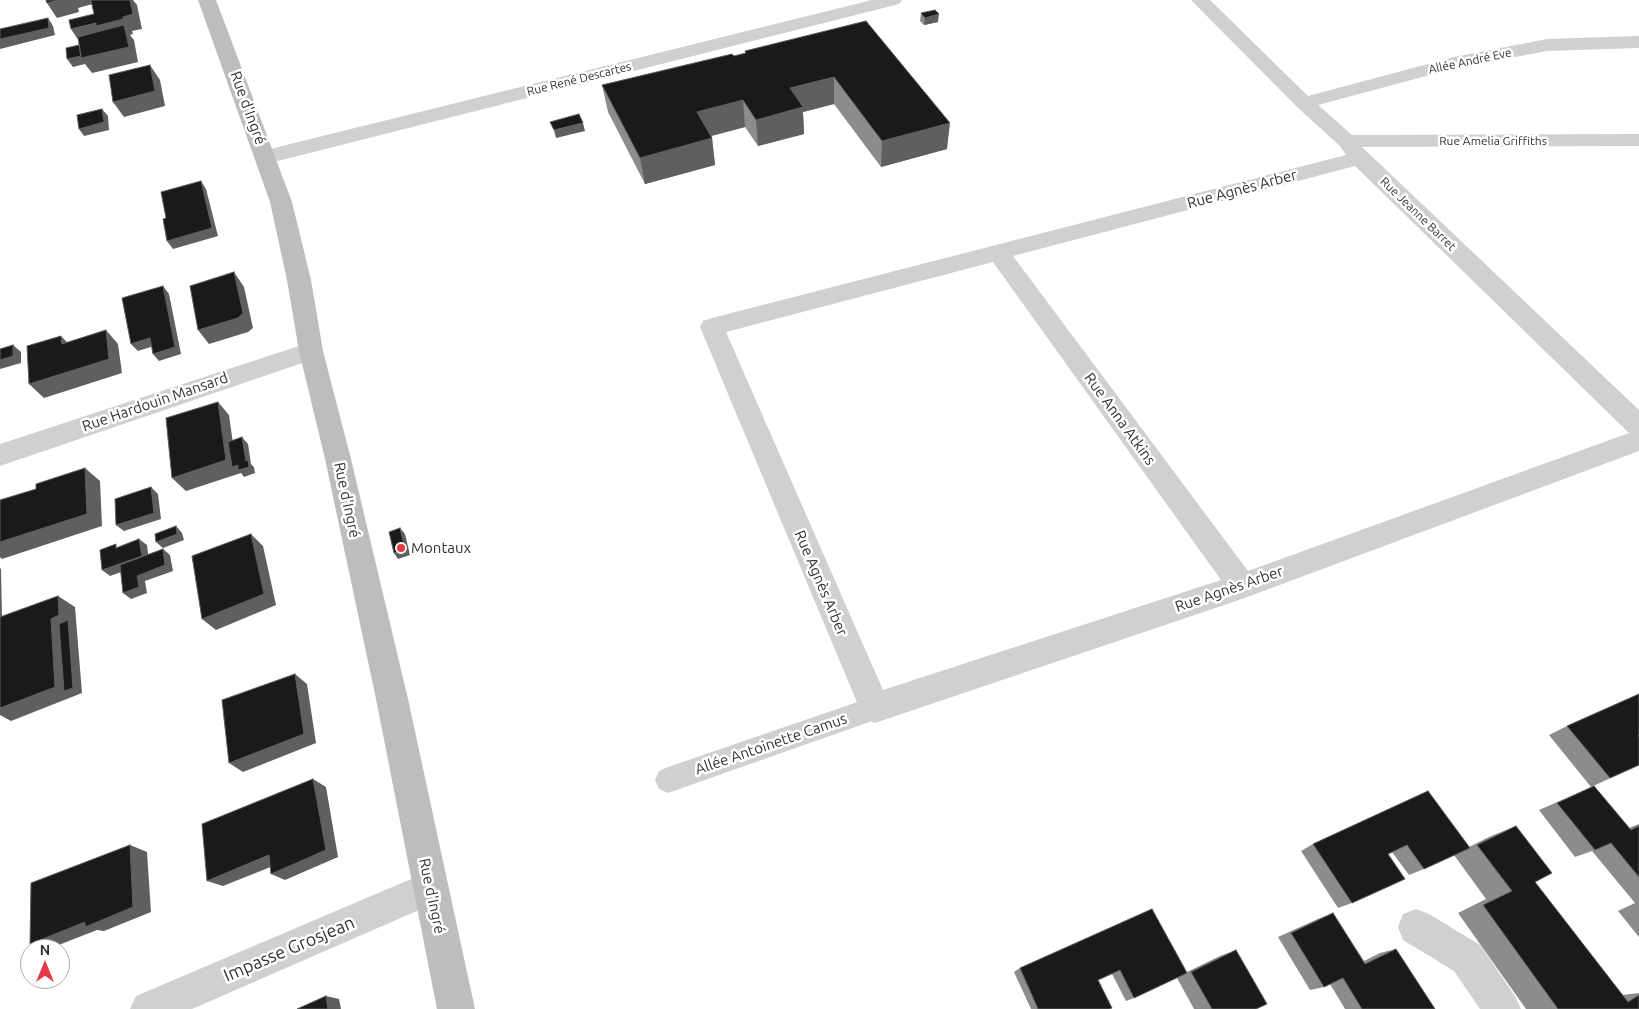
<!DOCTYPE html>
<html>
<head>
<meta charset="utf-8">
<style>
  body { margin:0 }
  #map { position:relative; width:1639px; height:1009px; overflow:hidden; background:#fff; font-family:Ubuntu,sans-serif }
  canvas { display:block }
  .north { position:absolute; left:20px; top:939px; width:50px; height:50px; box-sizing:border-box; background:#fff; border:1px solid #adadad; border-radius:50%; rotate:0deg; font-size:14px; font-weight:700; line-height:20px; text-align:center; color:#333 }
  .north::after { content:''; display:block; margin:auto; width:18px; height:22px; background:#e63946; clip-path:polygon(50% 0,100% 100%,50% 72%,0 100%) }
</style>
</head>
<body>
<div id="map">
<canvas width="1639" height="1009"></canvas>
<div class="north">N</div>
</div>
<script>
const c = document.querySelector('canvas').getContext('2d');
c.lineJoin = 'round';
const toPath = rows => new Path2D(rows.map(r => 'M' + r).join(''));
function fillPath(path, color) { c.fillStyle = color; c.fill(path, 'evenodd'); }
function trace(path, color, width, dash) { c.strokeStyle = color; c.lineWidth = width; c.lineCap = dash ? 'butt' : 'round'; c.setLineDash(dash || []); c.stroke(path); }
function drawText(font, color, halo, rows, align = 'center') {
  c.font = font + ' Ubuntu,sans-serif'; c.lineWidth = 5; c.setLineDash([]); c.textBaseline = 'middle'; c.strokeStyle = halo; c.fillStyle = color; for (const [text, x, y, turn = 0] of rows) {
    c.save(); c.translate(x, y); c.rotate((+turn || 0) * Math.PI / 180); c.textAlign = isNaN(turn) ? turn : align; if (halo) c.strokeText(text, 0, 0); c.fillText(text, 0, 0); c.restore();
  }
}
const lane = toPath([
  [875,696,884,700,887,708,884,716,875,720,668,793,659,789,655,780,659,771,668,767,875,696]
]);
const street = toPath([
  [872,0,902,0,899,4,266,164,259,162,256,157,259,152,266,150,872,0],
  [1191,0,1210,0,1308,96,1454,57,1547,39,1639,36,1639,48,1547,51,1456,68,1318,105,1352,135,1639,134,1639,146,1362,147,1639,410,1639,451,1242,599,875,723,864,719,700,327,703,321,712,318,1346,155,1340,146,1297,107,1191,0],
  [1355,166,1629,433,1248,571,1013,256,1355,166],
  [993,262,1221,580,883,690,726,332,993,262],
  [311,342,320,345,323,351,320,357,0,466,0,444,311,342],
  [430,871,442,876,447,888,442,900,192,1009,130,1009,136,996,430,871],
  [1416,909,1429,914,1480,945,1515,996,1521,1009,1480,1009,1454,971,1403,940,1398,927,1403,914,1416,909]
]);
const secondary = toPath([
  [198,0,216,0,292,202,311,280,323,351,351,459,408,699,475,1009,437,1009,376,699,325,459,299,351,287,280,270,202,198,0]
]);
const wall = toPath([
  [921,13,938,22,924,25,920,21],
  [866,21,947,149,881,167,834,104,803,112,804,134,758,146,745,127,711,136,712,138,715,165,645,184,608,112,602,85,745,54,745,51],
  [1639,694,1639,765,1591,787,1549,735,1567,726],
  [1594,786,1629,828,1639,824,1639,937,1618,911,1635,903,1592,851,1575,857,1539,810],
  [1428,791,1469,847,1491,836,1516,826,1535,882,1622,995,1639,993,1639,1009,1526,1009,1458,913,1486,899,1454,855,1424,869,1409,875,1392,852,1388,854,1352,903,1338,908,1301,851,1313,844],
  [1152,909,1187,972,1220,956,1236,950,1256,1009,1194,1009,1177,978,1134,998,1126,1001,1112,974,1098,980,1109,1009,1031,1009,1014,972,1020,968],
  [1333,913,1364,961,1380,953,1396,949,1435,1009,1345,1009,1330,984,1324,987,1310,990,1278,937,1320,918]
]);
const shadedWall = toPath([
  [59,0,107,0,78,8,79,12,57,18,47,3],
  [130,0,133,0,137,5,142,29,132,31,133,34,130,35,134,40,138,62,92,73,85,64,73,67,67,59,81,44,71,29,123,17],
  [939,14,938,22,924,25,925,18],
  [48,18,53,26,55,35,0,49,0,39],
  [150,65,160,80,165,106,124,117,113,102],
  [834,77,834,104,803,112,804,134,758,146,756,120,790,88],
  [743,100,745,127,700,139,697,112],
  [102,109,108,116,109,130,84,136,79,129],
  [583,123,585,131,556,138,554,130],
  [950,123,947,149,881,167,882,141],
  [712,138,715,165,645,184,640,158],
  [201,181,206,189,218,236,173,249,167,241],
  [234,272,244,287,253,328,248,332,209,344,198,330],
  [163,286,169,294,181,354,159,361,153,354],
  [106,330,118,344,122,373,44,398,29,384],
  [61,336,75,350,62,344],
  [150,338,157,345,138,351,131,344],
  [13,345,21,352,21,363,0,369,0,360],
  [218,402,229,415,236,465,246,461,242,437,248,444,251,464,254,467,255,473,244,477,241,473,186,491,172,478],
  [85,468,100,481,102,526,2,559,0,557,0,542],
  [151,487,158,494,161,519,124,531,116,525],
  [176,526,182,533,184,540,163,548,156,542],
  [400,528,405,534,410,555,398,559,394,553],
  [251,534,263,546,276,605,216,630,202,619],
  [139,539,147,545,149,562,110,576,102,570],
  [163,549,170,555,173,571,145,581,147,593,131,599,123,593,137,576],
  [0,568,1,569,2,617,0,618],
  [58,596,75,607,82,693,11,721,0,715,0,708,51,619],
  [295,674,307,684,316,743,243,772,229,763],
  [313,779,326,787,338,857,285,880,271,874],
  [130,845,147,852,151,912,104,931,97,930,51,948,30,944],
  [269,855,283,862,223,886,207,881],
  [326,996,339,999,341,1009,328,1009]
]);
const building = toPath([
  [46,0,59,0,47,3,46,0],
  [91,0,130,0,133,14,123,17,123,19,96,26,96,23,71,29,69,20,94,14,91,0],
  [935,10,939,14,925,18,921,13,935,10],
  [48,18,49,28,0,39,0,29,48,18],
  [866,21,950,123,882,141,834,77,790,88,803,107,756,120,743,100,697,112,712,138,640,158,602,85,732,54,734,56,746,53,745,51,866,21],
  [124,25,129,47,81,58,78,37,124,25],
  [79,45,81,56,67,59,66,48,79,45],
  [150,65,155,91,113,102,109,75,150,65],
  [102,109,104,122,79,129,77,115,102,109],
  [579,114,583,123,554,130,550,122,579,114],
  [201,181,212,228,167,241,163,219,166,218,161,192,201,181],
  [234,272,243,313,238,318,198,330,190,286,234,272],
  [163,286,175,347,153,354,150,338,131,344,122,298,163,286],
  [106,330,109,359,29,384,27,346,61,336,62,344,106,330],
  [13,345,13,356,0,360,0,349,13,345],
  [218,402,226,460,172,478,166,418,218,402],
  [242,437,246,461,248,460,249,467,238,470,238,465,232,467,228,442,242,437],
  [85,468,87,514,0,542,0,500,36,489,36,484,85,468],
  [151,487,154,513,116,525,115,499,151,487],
  [176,526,177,534,156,542,155,534,176,526],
  [400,528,405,549,394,553,389,532,400,528],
  [251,534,264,594,202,619,192,556,251,534],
  [139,539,142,556,102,570,100,550,116,544,116,548,139,539],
  [163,549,165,565,137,576,139,587,123,593,120,565,163,549],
  [58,596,59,615,51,619,55,687,0,708,0,617,58,596],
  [68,620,73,688,64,691,59,624,68,620],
  [295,674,304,734,229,763,222,700,295,674],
  [1639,694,1639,735,1638,735,1639,737,1639,765,1610,778,1567,726,1639,694],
  [313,779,326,850,271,874,269,855,207,881,202,824,313,779],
  [1594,786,1631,830,1639,826,1639,877,1611,843,1595,850,1557,803,1594,786],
  [1428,791,1470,848,1424,869,1407,845,1388,854,1405,879,1352,903,1313,844,1428,791],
  [1516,826,1552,873,1535,882,1628,1002,1639,995,1639,1009,1558,1009,1483,905,1512,891,1477,845,1516,826],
  [130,845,133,907,85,927,85,922,30,944,31,883,130,845],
  [1152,909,1187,973,1134,998,1120,970,1098,980,1112,1008,1109,1009,1038,1009,1020,968,1152,909],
  [1333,913,1365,964,1396,949,1435,1009,1362,1009,1343,978,1324,987,1291,933,1333,913],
  [1236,950,1267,1004,1256,1009,1212,1009,1191,972,1236,950],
  [326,996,328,1009,297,1009,326,996]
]);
const markers = [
  [401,548,5,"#e63946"]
];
const farStreetnames = [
  ["Allée André Eve",1470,61,-12],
  ["Rue René Descartes",579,79,-14],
  ["Rue Amelia Griffiths",1493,141],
  ["Rue Jeanne Barret",1418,214,44]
];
const streetNames = [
  ["Rue d'Ingré",248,108,70],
  ["Rue Agnès Arber",1242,189,-15],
  ["Rue Hardouin Mansard",155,402,-19],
  ["Rue Anna Atkins",1120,419,54],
  ["Rue d'Ingré",347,500,78],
  ["Rue Agnès Arber",821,583,67],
  ["Rue Agnès Arber",1229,589,-19],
  ["Allée Antoinette Camus",771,744,-19],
  ["Rue d'Ingré",432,896,78]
];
const poiNames = [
  ["Montaux",411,548]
];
const nearStreetnames = [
  ["Impasse Grosjean",289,949,-23]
];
fillPath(lane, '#d0d0d0');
fillPath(street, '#d0d0d0');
fillPath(secondary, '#bdbdbd');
fillPath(wall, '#8c8c8c');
fillPath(shadedWall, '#5f5f5f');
fillPath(building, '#1a1a1a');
trace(building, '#5f5f5f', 1);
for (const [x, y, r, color] of markers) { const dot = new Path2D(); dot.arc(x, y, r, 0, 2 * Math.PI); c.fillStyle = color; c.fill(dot); trace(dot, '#fff', 2); }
drawText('12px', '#333', '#fff', farStreetnames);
drawText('15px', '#333', '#fff', streetNames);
drawText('15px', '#333', '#fff', poiNames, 'left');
drawText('18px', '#333', '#fff', nearStreetnames);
</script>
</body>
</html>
